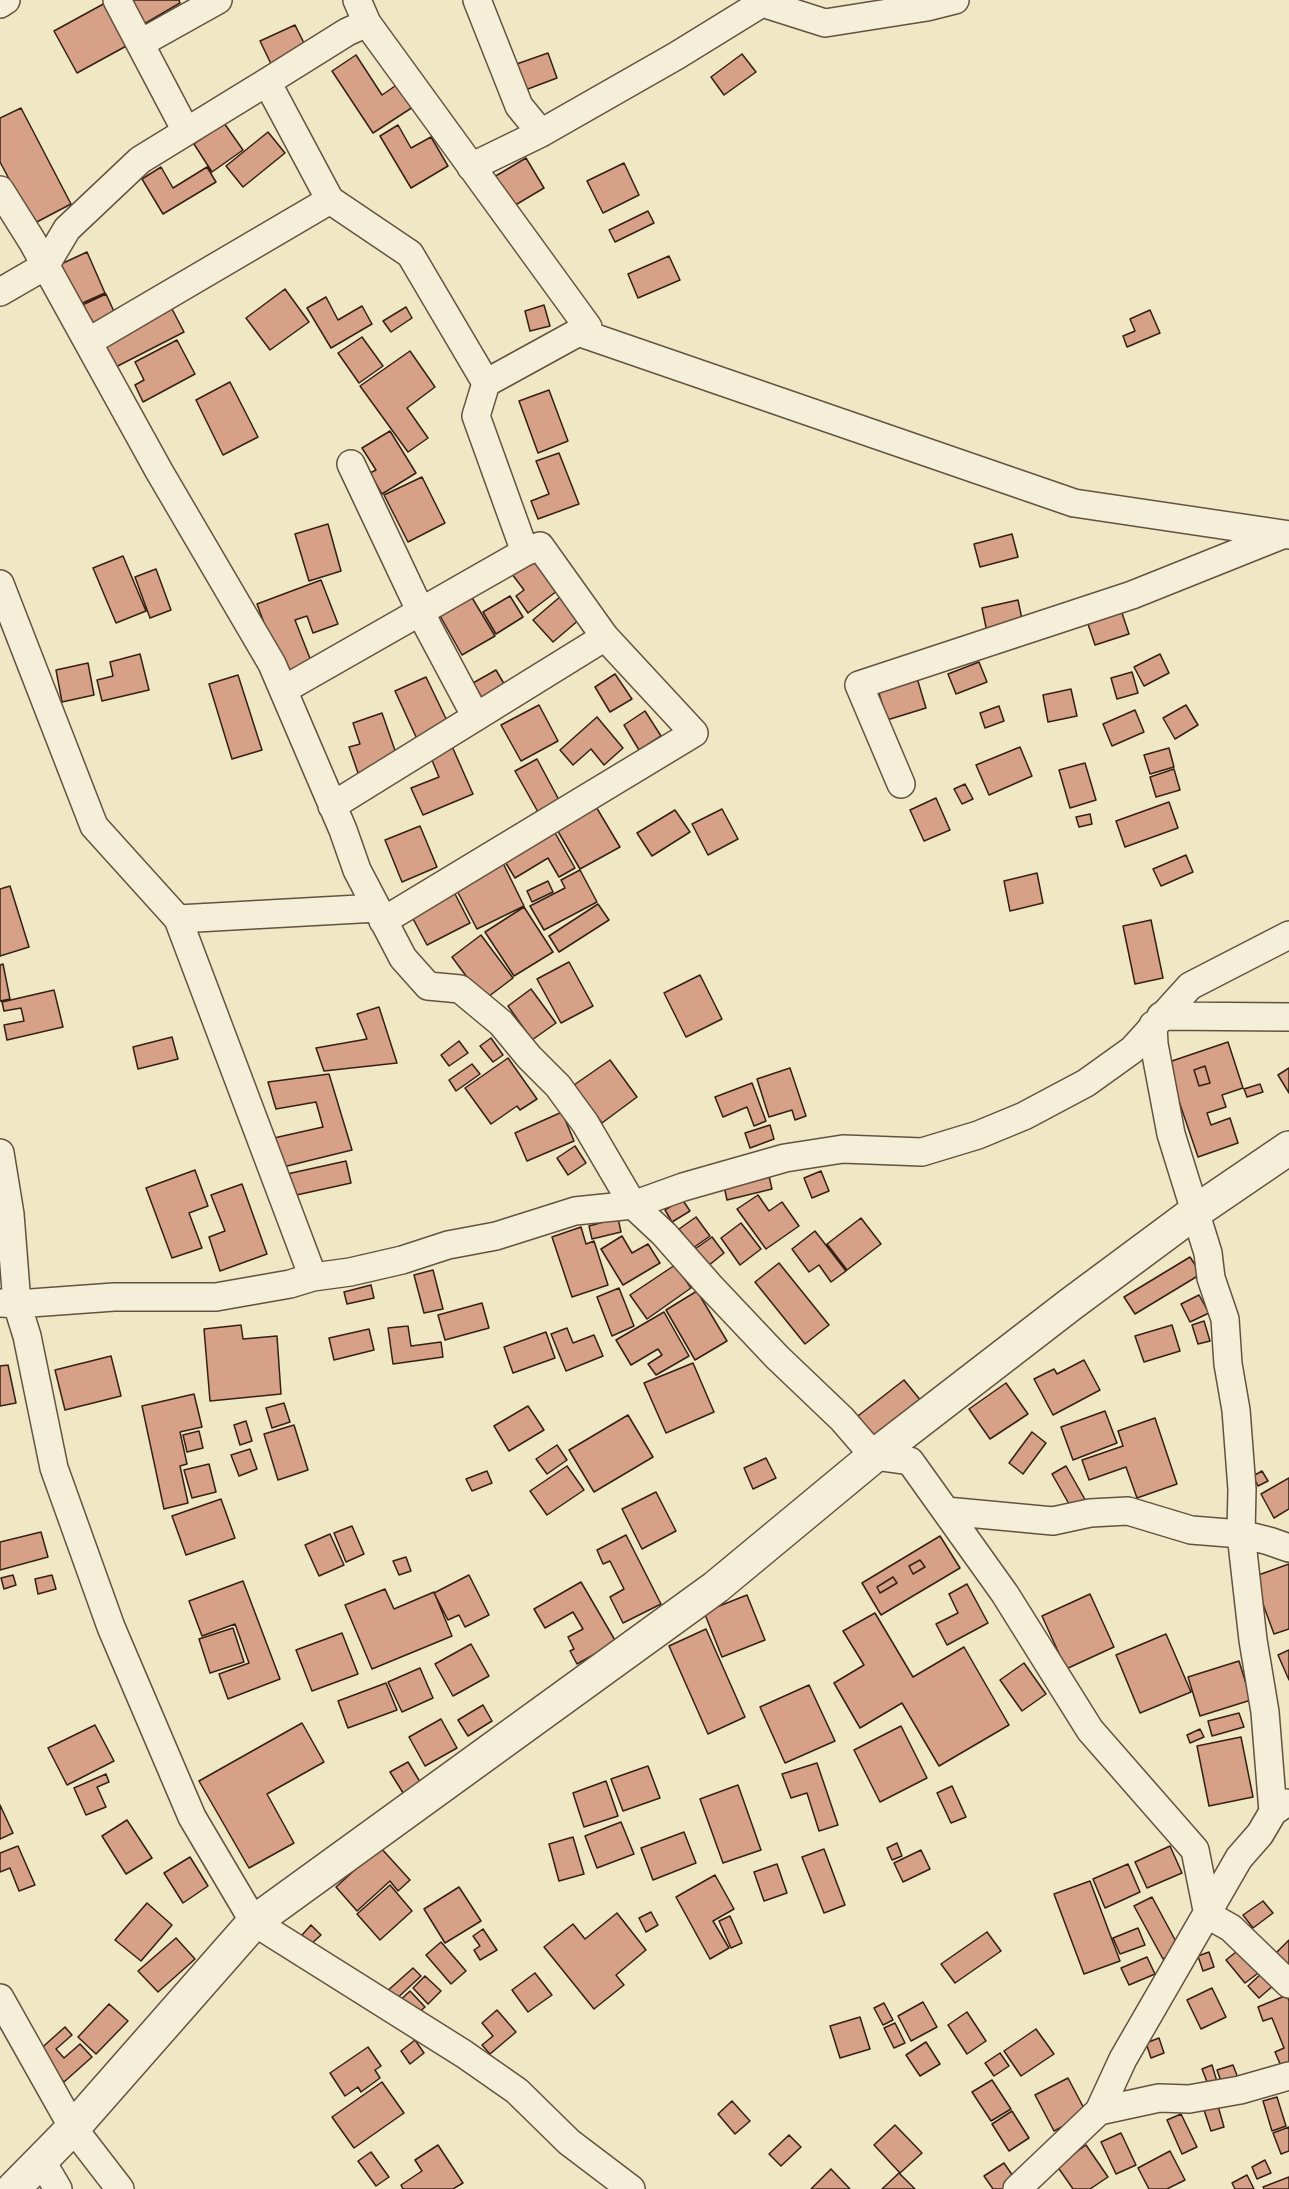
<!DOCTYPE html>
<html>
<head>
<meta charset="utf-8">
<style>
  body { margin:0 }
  canvas { display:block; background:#f0e7c5 }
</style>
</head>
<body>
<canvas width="1289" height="2189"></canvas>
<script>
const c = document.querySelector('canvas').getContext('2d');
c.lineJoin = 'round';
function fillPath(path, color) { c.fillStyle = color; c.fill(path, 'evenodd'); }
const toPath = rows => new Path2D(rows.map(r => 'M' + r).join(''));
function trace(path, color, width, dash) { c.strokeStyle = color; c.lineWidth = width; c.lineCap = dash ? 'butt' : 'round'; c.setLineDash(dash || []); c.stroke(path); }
const building = toPath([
  [130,0,179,0,180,3,144,24,130,0],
  [107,2,130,44,77,73,54,31,107,2],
  [295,25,309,53,274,70,260,41,295,25],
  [548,53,557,78,520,92,511,66,548,53],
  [742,54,756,72,724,95,711,77,742,54],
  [356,55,382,95,398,84,413,107,373,133,332,71,356,55],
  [21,108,71,204,33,224,0,162,0,118,21,108],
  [224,123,243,150,212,172,194,144,224,123],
  [398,125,411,148,431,137,448,166,411,188,380,136,398,125],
  [268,132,285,153,243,187,226,166,268,132],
  [526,158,544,188,512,207,494,177,526,158],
  [624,163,639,195,603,213,587,181,624,163],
  [161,167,173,188,207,167,216,182,163,214,142,179,161,167],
  [648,211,654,223,615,242,609,230,648,211],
  [87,252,105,293,78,305,59,265,87,252],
  [669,256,680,280,638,298,628,274,669,256],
  [285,289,309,322,270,350,246,318,285,289],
  [106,294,117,318,90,331,78,307,106,294],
  [326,297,338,320,362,306,372,324,331,348,307,308,326,297],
  [544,305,550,326,530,331,525,311,544,305],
  [171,307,184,332,110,370,98,345,171,307],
  [406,307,412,318,391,332,383,321,406,307],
  [1150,310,1160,333,1127,347,1123,336,1135,331,1130,319,1150,310],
  [362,337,383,366,359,383,338,353,362,337],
  [177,340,195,374,143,402,135,385,144,380,135,362,177,340],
  [410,351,435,387,407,408,428,438,408,452,360,386,410,351],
  [230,382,258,437,223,455,196,400,230,382],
  [549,390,568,441,538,453,519,401,549,390],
  [390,431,416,473,382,494,370,473,376,470,362,448,390,431],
  [559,453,579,504,538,519,531,501,549,494,536,461,559,453],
  [422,477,445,523,408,542,384,495,422,477],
  [328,524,341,571,309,581,295,534,328,524],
  [1012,534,1018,557,980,567,974,544,1012,534],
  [123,556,146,611,116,623,93,568,123,556],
  [532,559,557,591,528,613,516,596,524,590,512,574,532,559],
  [156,569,171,610,150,618,135,577,156,569],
  [321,580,338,624,313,633,307,616,295,620,313,666,284,677,257,604,321,580],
  [471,596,495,636,462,655,439,614,471,596],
  [510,596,523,617,496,634,483,612,510,596],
  [561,596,580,619,553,642,533,620,561,596],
  [1018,600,1023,624,987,632,982,608,1018,600],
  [1120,607,1129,634,1095,645,1086,618,1120,607],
  [140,654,149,690,102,701,97,680,113,676,110,662,140,654],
  [1160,654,1169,673,1144,686,1134,667,1160,654],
  [979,662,987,682,956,694,948,674,979,662],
  [88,663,94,695,62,702,56,670,88,663],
  [496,670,506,687,483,700,473,683,496,670],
  [1132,672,1138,693,1117,699,1111,678,1132,672],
  [615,674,632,699,610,712,595,687,615,674],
  [238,675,262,750,232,759,209,684,238,675],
  [426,677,449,725,417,739,395,691,426,677],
  [917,678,926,708,887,720,878,690,917,678],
  [1071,689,1077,716,1048,722,1043,695,1071,689],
  [539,705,558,741,521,761,501,725,539,705],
  [1186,705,1198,725,1175,739,1163,718,1186,705],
  [999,706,1004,721,985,728,980,713,999,706],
  [1135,710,1144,732,1112,746,1103,724,1135,710],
  [645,711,661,736,639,750,624,725,645,711],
  [382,713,398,759,358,773,349,747,360,744,353,723,382,713],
  [597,717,623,748,604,765,591,749,573,765,560,750,597,717],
  [451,744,473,794,423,815,411,788,439,777,429,753,451,744],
  [1020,747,1032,776,989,795,976,765,1020,747],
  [1169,748,1174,767,1150,774,1144,755,1169,748],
  [537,759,559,800,538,812,515,771,537,759],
  [1085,763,1096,800,1070,808,1059,770,1085,763],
  [1174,769,1180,790,1156,797,1150,777,1174,769],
  [965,784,973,799,962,804,954,789,965,784],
  [936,798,950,830,924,841,910,810,936,798],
  [1169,802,1178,828,1125,847,1116,821,1169,802],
  [595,805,620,847,580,869,556,828,595,805],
  [722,809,738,839,708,855,692,824,722,809],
  [675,810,690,832,652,856,637,833,675,810],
  [1090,814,1092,824,1079,827,1076,817,1090,814],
  [420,826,437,867,402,882,385,840,420,826],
  [554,831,575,868,559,877,548,858,515,878,504,860,554,831],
  [1186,855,1193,872,1161,886,1153,869,1186,855],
  [501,859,524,906,477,929,453,883,501,859],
  [580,870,597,902,544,930,530,906,565,888,561,880,580,870],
  [1037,873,1043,903,1010,911,1004,881,1037,873],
  [548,881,553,892,532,902,527,891,548,881],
  [10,886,29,947,0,956,0,889,10,886],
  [454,892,470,923,427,945,411,915,454,892],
  [598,904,609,920,559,952,549,936,598,904],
  [524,907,553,952,514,976,485,932,524,907],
  [1151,920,1163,978,1135,984,1123,926,1151,920],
  [481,935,513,978,484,1000,452,957,481,935],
  [569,962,593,1006,561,1023,537,979,569,962],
  [3,964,10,999,0,1001,0,965,3,964],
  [700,975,722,1019,686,1037,664,993,700,975],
  [531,989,556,1023,532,1040,508,1006,531,989],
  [54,990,63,1027,7,1040,4,1025,24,1021,21,1008,4,1011,2,1002,54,990],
  [379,1007,397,1063,324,1071,316,1048,367,1039,357,1014,379,1007],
  [172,1037,178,1059,138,1069,133,1047,172,1037],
  [491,1038,503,1055,493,1062,480,1046,491,1038],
  [459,1041,468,1053,449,1066,441,1055,459,1041],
  [1228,1042,1243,1088,1222,1095,1226,1107,1207,1113,1211,1125,1230,1118,1238,1143,1198,1157,1166,1063,1228,1042],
  [1205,1066,1210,1083,1199,1086,1194,1070,1205,1066],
  [508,1058,537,1099,520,1110,517,1106,491,1124,465,1088,508,1058],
  [610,1060,637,1097,602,1123,574,1085,610,1060],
  [472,1064,480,1074,456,1091,449,1080,472,1064],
  [1205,1066,1210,1083,1199,1086,1194,1070,1205,1066],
  [790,1068,806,1116,795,1120,792,1110,769,1117,757,1079,790,1068],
  [1289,1068,1289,1093,1278,1075,1289,1068],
  [329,1074,352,1150,283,1167,274,1138,323,1127,316,1102,276,1109,268,1082,329,1074],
  [752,1083,766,1121,754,1126,747,1107,723,1117,715,1097,752,1083],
  [1260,1084,1263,1092,1247,1097,1244,1089,1260,1084],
  [562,1112,574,1141,527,1161,515,1133,562,1112],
  [770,1125,774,1139,750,1148,745,1133,770,1125],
  [575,1146,586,1163,568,1175,557,1158,575,1146],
  [346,1161,351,1183,292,1196,287,1174,346,1161],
  [195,1170,208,1206,189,1213,202,1248,172,1258,146,1188,195,1170],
  [821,1171,829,1191,812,1198,804,1178,821,1171],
  [769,1176,772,1189,727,1200,724,1186,769,1176],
  [242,1184,267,1254,220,1271,209,1237,225,1231,211,1195,242,1184],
  [758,1195,769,1211,782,1202,799,1226,766,1249,737,1209,758,1195],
  [682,1199,690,1211,672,1222,665,1210,682,1199],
  [696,1217,710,1236,693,1248,679,1229,696,1217],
  [618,1218,621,1232,592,1239,589,1226,618,1218],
  [861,1218,881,1244,847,1270,827,1244,861,1218],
  [741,1223,761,1249,740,1265,721,1238,741,1223],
  [581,1227,586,1244,594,1241,608,1285,572,1297,552,1237,581,1227],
  [815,1231,846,1271,831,1282,819,1265,809,1272,792,1249,815,1231],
  [622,1236,632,1253,648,1244,660,1263,623,1285,601,1249,622,1236],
  [712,1237,724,1253,708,1266,695,1249,712,1237],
  [1190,1257,1201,1274,1135,1314,1124,1297,1190,1257],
  [779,1263,829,1325,805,1344,755,1282,779,1263],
  [675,1265,691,1288,647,1319,630,1295,675,1265],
  [433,1270,443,1309,424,1313,414,1275,433,1270],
  [371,1285,374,1298,347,1304,344,1292,371,1285],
  [619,1288,634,1326,612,1336,597,1297,619,1288],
  [697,1291,727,1341,695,1360,666,1310,697,1291],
  [1199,1295,1209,1313,1190,1322,1181,1304,1199,1295],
  [482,1303,489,1328,445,1340,438,1315,482,1303],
  [664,1312,689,1356,656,1375,648,1364,662,1355,658,1349,631,1365,616,1340,664,1312],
  [1204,1321,1210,1341,1198,1344,1192,1325,1204,1321],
  [241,1325,243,1339,277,1336,281,1394,210,1401,204,1329,241,1325],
  [1172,1325,1180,1351,1144,1362,1135,1336,1172,1325],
  [408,1326,411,1346,441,1342,443,1357,393,1364,388,1328,408,1326],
  [567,1328,573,1343,594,1335,603,1356,566,1371,551,1334,567,1328],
  [369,1329,374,1350,334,1360,329,1338,369,1329],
  [546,1332,555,1358,513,1373,504,1347,546,1332],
  [111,1356,121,1396,65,1410,55,1370,111,1356],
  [1084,1360,1100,1390,1053,1415,1034,1379,1054,1369,1057,1374,1084,1360],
  [693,1363,714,1412,666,1433,644,1383,693,1363],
  [8,1365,16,1403,0,1406,0,1366,8,1365],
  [904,1380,922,1402,873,1442,854,1419,904,1380],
  [1006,1383,1028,1414,990,1439,969,1409,1006,1383],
  [194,1394,202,1427,180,1432,187,1464,180,1466,188,1503,164,1509,142,1406,194,1394],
  [284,1403,290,1422,272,1428,266,1408,284,1403],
  [528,1406,544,1430,509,1451,494,1426,528,1406],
  [1105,1411,1117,1443,1073,1460,1061,1427,1105,1411],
  [628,1415,653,1457,594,1492,569,1450,628,1415],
  [1155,1418,1177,1484,1137,1498,1126,1467,1089,1480,1082,1460,1123,1446,1118,1431,1155,1418],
  [246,1421,252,1441,240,1445,234,1425,246,1421],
  [294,1425,308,1470,278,1480,264,1434,294,1425],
  [199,1431,203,1448,187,1452,183,1435,199,1431],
  [1032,1432,1046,1443,1023,1474,1009,1463,1032,1432],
  [557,1445,567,1460,547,1474,536,1459,557,1445],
  [250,1449,257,1469,239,1476,231,1455,250,1449],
  [766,1458,776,1478,753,1489,744,1468,766,1458],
  [209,1464,216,1492,192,1498,184,1470,209,1464],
  [567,1466,584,1490,547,1515,530,1491,567,1466],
  [1066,1466,1087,1503,1073,1511,1052,1474,1066,1466],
  [487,1471,492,1483,472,1491,466,1479,487,1471],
  [1262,1471,1268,1481,1258,1486,1253,1476,1262,1471],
  [1289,1478,1289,1509,1274,1518,1261,1494,1289,1478],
  [656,1492,676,1531,642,1549,622,1509,656,1492],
  [221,1499,235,1538,186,1555,172,1516,221,1499],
  [352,1526,364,1554,346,1562,334,1533,352,1526],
  [41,1532,48,1557,0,1570,0,1542,41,1532],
  [330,1534,344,1565,319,1576,305,1545,330,1534],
  [626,1535,661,1604,623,1623,610,1597,624,1589,610,1561,603,1564,597,1550,626,1535],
  [940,1536,960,1568,881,1615,862,1583,940,1536],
  [920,1560,925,1567,913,1574,909,1566,920,1560],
  [893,1577,897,1583,880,1593,877,1587,893,1577],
  [406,1557,411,1571,399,1575,393,1561,406,1557],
  [920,1560,925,1567,913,1574,909,1566,920,1560],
  [1289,1564,1289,1629,1274,1634,1253,1577,1289,1564],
  [13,1575,16,1585,4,1589,1,1578,13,1575],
  [52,1575,56,1589,38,1594,35,1579,52,1575],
  [469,1575,489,1615,465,1627,459,1615,448,1620,434,1593,469,1575],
  [893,1577,897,1583,880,1593,877,1587,893,1577],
  [243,1581,280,1679,228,1699,219,1674,249,1663,235,1624,202,1636,189,1601,243,1581],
  [581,1582,616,1642,577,1664,570,1651,574,1649,568,1637,583,1629,573,1612,545,1628,534,1609,581,1582],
  [967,1584,988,1623,947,1645,936,1624,958,1613,949,1594,967,1584],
  [385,1589,394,1609,434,1592,452,1636,372,1669,345,1605,385,1589],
  [1090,1594,1114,1647,1066,1669,1042,1616,1090,1594],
  [747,1595,765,1640,722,1657,704,1612,747,1595],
  [875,1613,913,1677,964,1647,1009,1725,939,1766,902,1703,860,1728,834,1683,864,1665,843,1631,875,1613],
  [233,1628,244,1662,210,1673,199,1639,233,1628],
  [706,1629,745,1717,708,1734,669,1646,706,1629],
  [342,1633,358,1674,312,1691,296,1650,342,1633],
  [1166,1634,1191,1692,1140,1713,1116,1655,1166,1634],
  [471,1644,489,1676,453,1696,435,1664,471,1644],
  [1289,1650,1289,1680,1278,1655,1289,1650],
  [1239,1661,1251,1700,1200,1716,1188,1677,1239,1661],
  [1024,1663,1046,1694,1022,1711,1000,1680,1024,1663],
  [420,1668,433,1698,402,1712,388,1682,420,1668],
  [386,1683,397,1710,348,1728,338,1701,386,1683],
  [809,1685,835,1741,785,1763,760,1707,809,1685],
  [483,1705,492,1721,468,1736,458,1720,483,1705],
  [1239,1713,1244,1727,1212,1736,1208,1721,1239,1713],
  [441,1719,457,1748,425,1766,409,1737,441,1719],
  [302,1723,324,1762,267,1794,294,1843,249,1868,199,1781,302,1723],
  [95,1725,114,1761,67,1785,48,1748,95,1725],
  [901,1726,927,1778,880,1802,854,1750,901,1726],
  [1200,1729,1204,1737,1190,1743,1187,1735,1200,1729],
  [1241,1737,1253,1797,1209,1806,1197,1746,1241,1737],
  [408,1762,422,1785,405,1796,390,1772,408,1762],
  [817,1763,838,1825,819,1831,807,1793,791,1798,782,1774,817,1763],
  [648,1766,660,1798,623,1811,611,1779,648,1766],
  [106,1774,109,1782,97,1787,106,1807,86,1815,74,1788,106,1774],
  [606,1781,618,1816,584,1827,573,1793,606,1781],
  [738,1785,761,1850,723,1863,700,1799,738,1785],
  [952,1786,966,1817,951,1823,937,1793,952,1786],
  [0,1805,13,1833,0,1839,0,1805],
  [127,1820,152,1858,126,1874,102,1836,127,1820],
  [621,1822,634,1854,597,1868,585,1836,621,1822],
  [684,1832,696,1863,653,1880,641,1848,684,1832],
  [573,1837,584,1874,559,1881,549,1844,573,1837],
  [897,1843,902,1856,892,1860,887,1848,897,1843],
  [18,1846,35,1885,19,1891,10,1868,0,1872,0,1853,18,1846],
  [1170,1846,1182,1873,1147,1888,1135,1862,1170,1846],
  [380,1847,410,1880,398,1891,390,1881,357,1911,336,1887,380,1847],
  [824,1849,845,1905,824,1913,802,1857,824,1849],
  [921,1850,930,1869,903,1882,894,1863,921,1850],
  [190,1857,208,1886,183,1903,164,1873,190,1857],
  [777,1864,787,1893,764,1901,754,1872,777,1864],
  [1128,1864,1140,1892,1105,1908,1093,1879,1128,1864],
  [715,1875,734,1909,713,1921,729,1948,710,1959,676,1897,715,1875],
  [1090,1881,1120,1961,1084,1974,1054,1894,1090,1881],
  [390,1885,412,1911,380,1940,357,1914,390,1885],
  [459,1887,481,1921,445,1943,424,1909,459,1887],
  [1152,1897,1180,1949,1163,1959,1134,1906,1152,1897],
  [1263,1901,1273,1913,1253,1928,1243,1915,1263,1901],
  [147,1903,172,1925,141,1961,115,1940,147,1903],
  [651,1912,658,1925,646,1932,639,1918,651,1912],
  [617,1913,646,1950,616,1975,624,1985,594,2009,544,1947,573,1924,585,1939,617,1913],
  [730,1916,742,1943,731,1948,719,1921,730,1916],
  [311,1925,321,1935,311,1944,302,1935,311,1925],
  [1138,1928,1145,1945,1120,1954,1113,1938,1138,1928],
  [483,1929,497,1950,480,1960,474,1950,480,1946,473,1936,483,1929],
  [987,1932,1001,1951,955,1983,941,1964,987,1932],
  [176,1938,195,1959,158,1992,138,1971,176,1938],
  [1289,1940,1289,1965,1284,1970,1272,1957,1289,1940],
  [441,1942,466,1971,451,1984,426,1955,441,1942],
  [1241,1948,1261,1971,1245,1983,1226,1960,1241,1948],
  [1209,1952,1214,1967,1203,1971,1198,1956,1209,1952],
  [1147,1957,1155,1974,1129,1985,1121,1968,1147,1957],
  [413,1968,421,1976,393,2002,385,1993,413,1968],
  [1263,1972,1274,1985,1259,1998,1248,1986,1263,1972],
  [535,1973,552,1995,528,2012,512,1990,535,1973],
  [425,1976,441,1991,428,2004,413,1988,425,1976],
  [1212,1988,1226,2017,1201,2029,1187,2000,1212,1988],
  [410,1991,425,2007,411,2019,396,2004,410,1991],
  [1287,1995,1289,2001,1289,2063,1281,2066,1275,2052,1284,2048,1272,2018,1263,2021,1258,2007,1287,1995],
  [923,2002,937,2027,911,2041,898,2016,923,2002],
  [884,2003,893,2020,883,2025,874,2008,884,2003],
  [109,2004,128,2021,96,2054,78,2037,109,2004],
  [497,2010,516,2032,490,2054,482,2045,493,2036,482,2023,497,2010],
  [967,2012,986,2041,967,2054,948,2025,967,2012],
  [860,2017,870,2049,840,2058,830,2026,860,2017],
  [895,2023,905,2043,894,2048,884,2028,895,2023],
  [65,2027,72,2035,56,2049,64,2058,80,2044,92,2057,64,2082,37,2052,65,2027],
  [1036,2029,1054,2054,1021,2076,1004,2051,1036,2029],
  [1159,2038,1164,2053,1151,2058,1146,2043,1159,2038],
  [415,2040,424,2053,410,2064,401,2051,415,2040],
  [926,2042,940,2064,920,2076,906,2055,926,2042],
  [368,2047,381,2066,375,2070,380,2078,361,2092,358,2087,345,2096,330,2073,368,2047],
  [1000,2053,1009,2066,994,2076,985,2063,1000,2053],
  [1212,2065,1218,2085,1209,2087,1202,2069,1212,2065],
  [1233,2065,1238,2078,1222,2084,1217,2070,1233,2065],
  [1068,2078,1087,2114,1054,2131,1035,2095,1068,2078],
  [992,2080,1011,2109,991,2121,972,2092,992,2080],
  [382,2082,404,2113,354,2148,332,2117,382,2082],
  [1277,2097,1286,2126,1272,2131,1263,2101,1277,2097],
  [732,2101,750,2121,735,2134,718,2114,732,2101],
  [1218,2106,1224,2127,1211,2131,1204,2110,1218,2106],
  [1012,2111,1029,2138,1009,2151,992,2124,1012,2111],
  [1181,2114,1197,2147,1182,2154,1167,2120,1181,2114],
  [895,2125,922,2153,900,2173,874,2145,895,2125],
  [1289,2127,1289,2151,1281,2154,1273,2133,1289,2127],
  [1121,2133,1136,2165,1116,2174,1101,2142,1121,2133],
  [789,2135,801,2147,781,2166,769,2154,789,2135],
  [438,2145,463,2183,453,2189,403,2189,401,2185,422,2171,415,2160,438,2145],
  [1086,2145,1108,2177,1090,2189,1073,2189,1057,2166,1086,2145],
  [1170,2151,1185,2180,1167,2189,1149,2189,1138,2168,1170,2151],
  [371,2152,389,2177,376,2186,358,2161,371,2152],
  [1265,2160,1271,2173,1257,2179,1252,2167,1265,2160],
  [1004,2163,1017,2182,1006,2189,993,2189,984,2176,1004,2163],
  [831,2169,850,2189,811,2189,831,2169],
  [899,2173,915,2189,882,2189,899,2173],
  [1247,2175,1254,2189,1235,2189,1232,2183,1247,2175],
  [1289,2177,1289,2189,1264,2189,1263,2187,1289,2177]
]);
const minor = toPath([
  [117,0,186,131],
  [357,0,367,23],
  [477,0,519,106,541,133],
  [0,4,6,0],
  [141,43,218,0],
  [471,167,541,133,676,56,762,3,825,23,927,7,955,0],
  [0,190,32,241,159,471,272,664,343,830,357,870,403,958,428,986,460,989,501,1023,529,1057,558,1086,585,1123,633,1205,664,1234,709,1285,777,1357,842,1419,874,1456,910,1461,1005,1594,1090,1730,1195,1850,1208,1915,1231,1928,1289,1984],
  [0,292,45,266,67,229,140,160,267,82,347,32,367,23,588,327,486,383,410,254,330,200,267,82],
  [578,332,1074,503,1289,535],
  [88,342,330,200],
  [351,464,428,627,476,717],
  [0,584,94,826,178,919,377,908],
  [283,690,525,552,476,416,486,383],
  [901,784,859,685,1132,595,1282,535],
  [332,806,605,637],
  [178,919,313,1277],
  [383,921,694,733,605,637,540,546,525,552],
  [1161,1016,1289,1017],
  [1153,1025,1154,1044,1171,1134,1208,1253,1211,1278,1225,1319,1228,1364,1236,1410,1242,1489,1241,1534,1253,1640,1265,1712,1273,1812],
  [0,1153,10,1214,17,1304,27,1336,54,1468,111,1627,192,1817,254,1922,464,2054,517,2091,569,2142,631,2189],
  [0,1303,17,1304,114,1297,216,1297,290,1284,313,1277,350,1272,402,1260,448,1245,496,1236,575,1211,633,1205,683,1187,785,1158,843,1149,922,1152,978,1135,1024,1116,1086,1083,1132,1050,1190,986,1289,935],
  [946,1511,1053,1521,1090,1513,1128,1511,1191,1530,1241,1534,1269,1541,1289,1548],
  [0,1998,73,2128,120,2189],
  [1099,2111,1159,2098,1189,2099,1240,2090,1289,2076],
  [42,2162,58,2189],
  [1017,2189,1099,2111,1123,2059,1239,1858,1260,1834,1273,1812,1286,1803]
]);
const tertiary = toPath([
  [13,2189,73,2128,254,1922,716,1587,874,1456,1071,1304,1195,1212,1289,1148]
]);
fillPath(building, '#d6a187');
trace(building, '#362015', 1.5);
trace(minor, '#645241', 30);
trace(tertiary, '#645241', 36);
trace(minor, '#f5efd9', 27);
trace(tertiary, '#f5efd9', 33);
</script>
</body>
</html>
